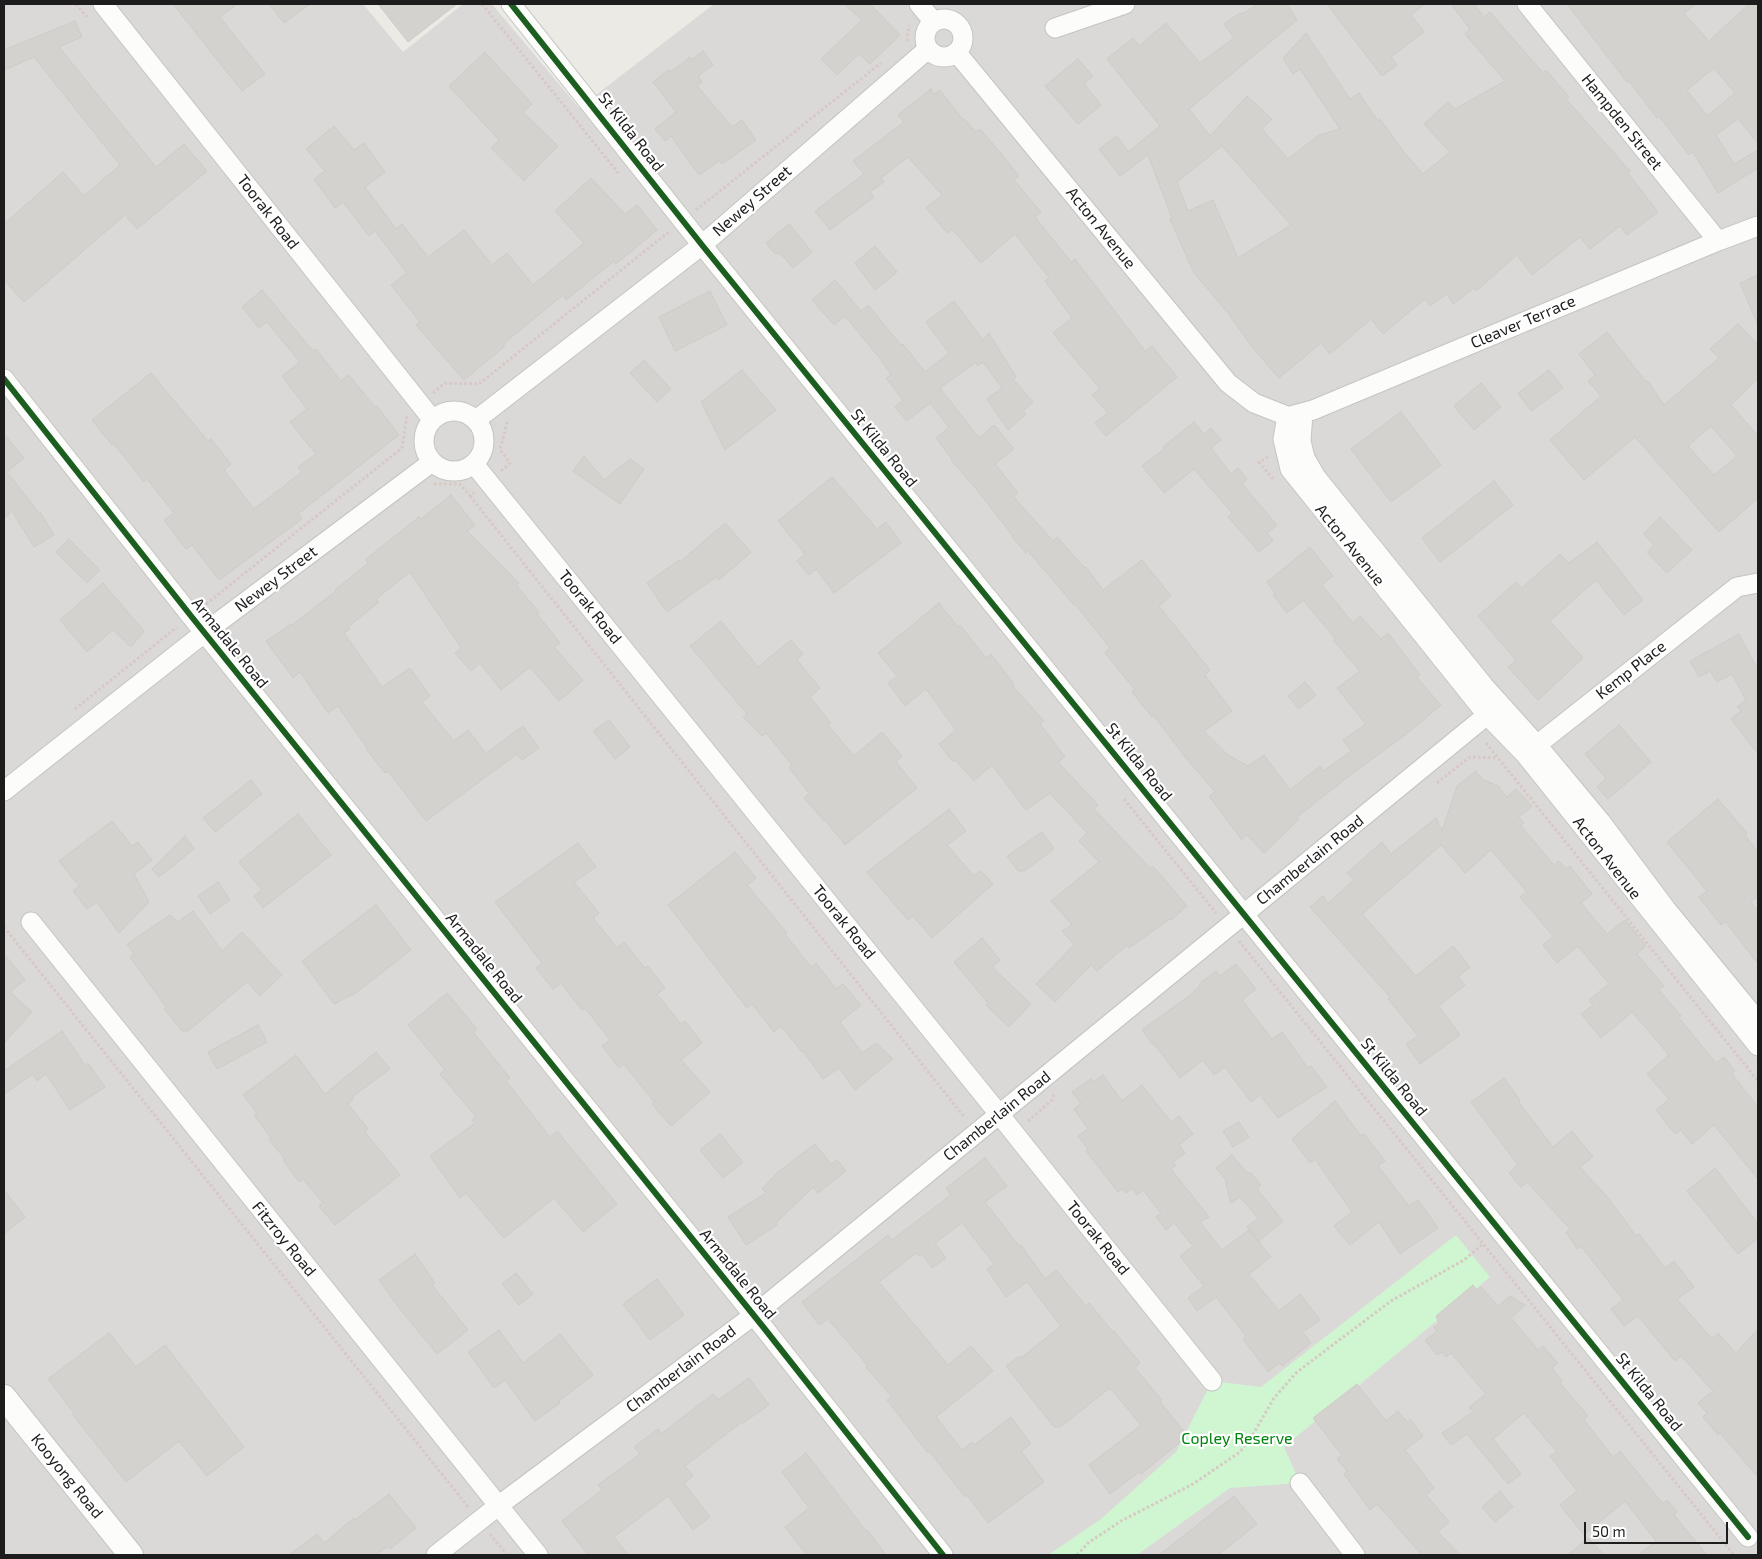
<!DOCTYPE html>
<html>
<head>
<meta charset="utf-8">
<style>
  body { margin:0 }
  #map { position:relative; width:1762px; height:1559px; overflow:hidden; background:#eceae5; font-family:"Exo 2",sans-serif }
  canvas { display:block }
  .frame { position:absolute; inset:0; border:5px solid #1d1d1d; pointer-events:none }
  .scale { position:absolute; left:1584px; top:1522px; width:144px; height:22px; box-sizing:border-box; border:2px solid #1d1d1d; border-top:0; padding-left:6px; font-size:15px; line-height:18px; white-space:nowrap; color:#1d1d1d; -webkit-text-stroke:4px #fff; paint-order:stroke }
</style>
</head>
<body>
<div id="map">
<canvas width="1762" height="1559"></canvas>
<div class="frame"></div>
<div class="scale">50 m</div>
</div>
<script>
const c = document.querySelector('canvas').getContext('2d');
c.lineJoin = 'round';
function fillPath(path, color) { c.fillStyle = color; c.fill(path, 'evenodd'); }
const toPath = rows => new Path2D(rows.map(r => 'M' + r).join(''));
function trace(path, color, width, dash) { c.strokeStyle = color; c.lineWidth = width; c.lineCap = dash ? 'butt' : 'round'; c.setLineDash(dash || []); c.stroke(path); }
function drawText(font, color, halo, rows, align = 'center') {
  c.font = font + ' "Exo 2",sans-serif'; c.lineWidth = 4.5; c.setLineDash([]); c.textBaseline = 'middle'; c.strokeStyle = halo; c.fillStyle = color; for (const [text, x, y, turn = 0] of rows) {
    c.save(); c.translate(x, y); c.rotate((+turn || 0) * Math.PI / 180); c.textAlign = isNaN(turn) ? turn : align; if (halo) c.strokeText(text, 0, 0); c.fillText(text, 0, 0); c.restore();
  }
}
const residential = toPath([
  [4,4,363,4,403,52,463,4,492,4,579,108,714,4,1758,4,1758,1555,4,1555]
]);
const park = toPath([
  [1456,1235,1490,1277,1284,1447,1300,1483,1230,1488,1137,1555,1048,1555,1101,1519,1176,1452,1212,1381,1261,1387]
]);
const building = toPath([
  [173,4,237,4,220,17,265,74,242,91,173,4],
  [269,4,310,4,284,23,269,4],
  [378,4,457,4,408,42,378,4],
  [844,4,870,4,900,35,870,64,859,54,837,75,821,59,862,20,844,4],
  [1258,4,1287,4,1297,20,1189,109,1210,136,1247,96,1272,119,1262,129,1288,159,1319,135,1340,129,1300,69,1293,74,1283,58,1306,33,1350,99,1359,93,1378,121,1380,119,1404,152,1423,174,1450,152,1424,124,1448,102,1455,109,1505,81,1465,34,1470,29,1451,4,1474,4,1484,17,1490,12,1543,73,1546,70,1569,97,1566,99,1630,171,1628,173,1658,212,1627,235,1620,226,1590,249,1580,237,1532,275,1517,255,1476,291,1474,288,1453,304,1447,294,1430,306,1425,299,1383,334,1371,319,1330,354,1321,343,1279,378,1252,347,1228,313,1194,273,1170,219,1172,218,1148,155,1120,176,1099,149,1117,136,1128,152,1160,126,1107,59,1133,38,1139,46,1166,23,1200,63,1234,38,1224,24,1240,13,1242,14,1258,4],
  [1222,146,1291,225,1238,258,1213,200,1188,211,1177,182,1222,146],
  [1327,4,1425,4,1411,15,1424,32,1391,57,1397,65,1382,76,1327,4],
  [1567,4,1696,4,1684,13,1709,41,1749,4,1758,4,1758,143,1738,119,1716,135,1734,164,1758,150,1758,168,1718,193,1693,152,1689,155,1659,116,1657,118,1629,81,1627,82,1567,4],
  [1714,68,1735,93,1707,116,1687,90,1714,68],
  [75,21,82,37,59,47,156,167,184,144,207,171,137,229,125,215,24,302,4,280,4,224,63,172,84,196,120,165,34,57,4,70,4,50,75,21],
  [703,51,713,65,698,76,702,82,697,86,732,127,742,120,756,140,722,164,719,161,699,175,671,136,665,141,655,129,676,112,653,82,668,70,671,72,690,57,692,60,703,51],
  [485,52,532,104,523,112,558,146,524,181,491,148,499,140,449,86,485,52],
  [1078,59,1093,76,1084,84,1101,105,1078,124,1045,86,1078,59],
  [931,89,934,94,940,90,963,120,964,119,976,132,980,129,1000,152,1019,176,1014,180,1041,212,1035,217,1071,262,1075,259,1145,351,1152,346,1177,377,1106,436,1095,423,1108,413,1092,395,1100,389,1053,333,1072,318,1045,281,1049,278,1015,234,981,263,952,229,947,233,926,208,942,195,908,157,881,178,884,182,870,192,874,197,830,230,815,211,864,174,853,161,904,122,898,115,931,89],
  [334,126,354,150,364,143,385,172,365,187,396,229,402,224,428,257,464,230,492,265,507,253,533,285,584,243,555,211,591,178,625,214,637,205,657,230,616,264,614,261,566,300,563,295,503,344,505,346,464,380,416,325,420,322,391,285,407,273,375,231,369,236,343,202,335,208,314,179,325,171,306,149,334,126],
  [789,224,812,252,793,268,780,253,775,254,766,243,789,224],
  [875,246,897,272,875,290,855,263,875,246],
  [1758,275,1758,325,1740,283,1758,275],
  [835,280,861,311,868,305,901,345,903,344,925,372,949,353,926,322,954,301,983,340,989,333,1016,377,1013,379,1033,402,1023,411,1026,414,1008,430,987,399,1002,388,983,362,978,366,976,362,940,388,979,438,994,425,1014,449,995,464,1018,493,1013,496,1053,541,1057,537,1085,568,1086,567,1103,590,1142,560,1171,596,1159,606,1210,670,1205,675,1232,711,1204,731,1228,755,1248,766,1264,755,1290,790,1320,766,1323,771,1351,751,1343,740,1366,724,1337,688,1360,671,1333,640,1335,638,1303,600,1287,613,1273,595,1275,593,1267,582,1310,547,1333,576,1322,585,1353,623,1360,616,1381,639,1388,633,1420,675,1417,678,1441,705,1404,736,1357,770,1297,817,1299,819,1264,853,1247,835,1242,840,1209,796,1215,792,1185,757,1154,716,1152,717,1132,692,1135,690,1105,653,1110,648,1075,604,1074,605,1028,551,1026,553,1012,537,1013,536,977,490,951,460,952,459,936,438,949,427,930,403,907,421,895,407,903,400,886,378,891,375,881,360,845,316,834,325,812,300,835,280],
  [262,290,313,351,316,349,341,381,349,375,375,407,377,406,399,435,298,514,302,519,219,580,192,545,186,549,164,520,174,513,147,479,144,482,114,444,112,445,92,420,151,373,208,441,211,439,231,464,224,470,254,509,302,472,298,467,316,454,290,422,307,409,282,376,300,362,267,322,259,328,242,307,262,290],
  [710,291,727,325,675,351,659,317,710,291],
  [1738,324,1758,345,1758,378,1731,405,1758,436,1758,498,1719,532,1635,437,1584,480,1550,440,1601,396,1588,381,1595,375,1579,354,1607,332,1646,382,1648,381,1664,405,1719,358,1710,349,1738,324],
  [1711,426,1737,456,1714,475,1688,446,1711,426],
  [644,360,671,389,657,402,630,373,644,360],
  [742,370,776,410,725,450,701,402,742,370],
  [1549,370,1563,388,1531,411,1518,393,1549,370],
  [1481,383,1501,407,1474,430,1454,406,1481,383],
  [1401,412,1441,465,1391,502,1351,449,1401,412],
  [1194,422,1204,434,1211,428,1221,440,1211,448,1231,474,1238,468,1247,479,1242,484,1277,525,1267,533,1273,541,1259,552,1228,517,1232,513,1194,469,1164,493,1142,466,1164,449,1163,447,1194,422],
  [4,434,24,458,7,472,39,513,40,512,54,535,34,547,12,511,4,518,4,434],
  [584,456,604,480,630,459,644,469,620,504,573,471,584,456],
  [832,477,877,529,886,522,901,543,834,593,816,569,809,575,797,561,805,554,778,521,832,477],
  [1494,481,1513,505,1440,562,1422,538,1494,481],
  [451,495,475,525,467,531,519,583,516,585,539,612,537,614,560,643,554,647,583,680,559,701,530,667,501,690,480,663,471,671,455,653,461,648,410,572,376,599,379,602,348,627,350,629,344,633,382,687,410,668,430,696,422,702,454,741,468,730,486,753,523,726,539,748,522,760,517,754,426,821,388,771,385,773,366,749,367,748,338,706,328,713,300,672,293,678,266,641,291,624,292,625,336,591,335,590,368,563,366,559,419,517,421,519,451,495],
  [1660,517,1692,550,1667,573,1647,552,1654,545,1643,534,1660,517],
  [725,523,751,552,719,580,716,577,667,612,647,583,679,560,680,562,725,523],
  [69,539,100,570,87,583,56,552,69,539],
  [1597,542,1643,600,1624,615,1596,580,1550,621,1583,658,1538,700,1508,667,1516,660,1478,616,1516,582,1522,588,1560,554,1569,563,1597,542],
  [103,583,144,631,131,647,113,630,87,652,60,620,103,583],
  [939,603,958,627,960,625,986,658,991,654,1014,684,1012,685,1044,721,1040,724,1065,757,1058,762,1098,805,1094,809,1150,868,1153,866,1187,906,1171,920,1170,919,1129,948,1127,945,1097,971,1091,965,1055,1002,1036,984,1074,945,1062,931,1072,925,1051,901,1099,862,1079,841,1087,833,1050,793,1026,810,992,765,974,781,955,760,953,762,939,744,956,730,926,689,905,706,888,683,897,676,878,653,939,603],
  [721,621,758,667,791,640,803,654,797,660,820,688,810,697,831,723,828,725,854,756,882,732,902,756,896,762,917,788,845,845,825,820,824,821,804,798,809,793,789,768,792,765,766,733,762,736,743,717,747,714,690,646,721,621],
  [1739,634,1758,670,1758,754,1731,719,1741,711,1737,707,1746,700,1732,674,1717,682,1710,671,1699,677,1690,661,1739,634],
  [1305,682,1316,695,1299,709,1288,696,1305,682],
  [609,720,630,747,615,759,593,731,609,720],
  [1619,725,1651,762,1608,799,1597,787,1606,778,1585,754,1619,725],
  [1476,771,1482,779,1498,786,1507,797,1516,789,1532,806,1519,817,1524,823,1521,826,1554,865,1559,861,1566,869,1570,866,1592,894,1581,903,1607,934,1625,920,1646,946,1637,954,1664,986,1659,990,1681,1016,1679,1018,1716,1063,1724,1057,1735,1071,1732,1074,1758,1107,1758,1179,1714,1125,1692,1144,1681,1130,1675,1134,1656,1110,1669,1099,1647,1074,1669,1055,1632,1012,1601,1038,1581,1014,1593,1005,1589,1000,1609,984,1578,946,1557,963,1543,945,1553,936,1520,897,1527,892,1491,850,1465,873,1441,845,1362,914,1416,976,1453,946,1470,967,1458,977,1465,985,1439,1006,1460,1035,1420,1064,1406,1044,1418,1036,1388,999,1390,997,1310,907,1323,896,1328,903,1354,880,1347,873,1382,842,1391,854,1436,818,1442,831,1457,786,1476,771],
  [251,780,262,794,215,832,203,818,251,780],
  [1718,799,1747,833,1745,835,1758,852,1758,896,1751,902,1758,911,1758,964,1726,922,1721,925,1699,897,1707,891,1667,842,1718,799],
  [949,809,966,831,947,845,974,876,981,871,993,884,932,938,913,916,908,920,867,872,949,809],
  [298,814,331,855,263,908,254,896,262,890,239,862,298,814],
  [112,821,132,846,138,842,152,860,134,874,149,902,119,933,97,902,87,909,73,891,79,886,59,861,112,821],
  [1042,832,1054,849,1024,871,1018,871,1007,856,1042,832],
  [185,836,194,849,159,877,152,869,185,836],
  [578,843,596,867,574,882,599,913,593,918,617,948,624,942,645,968,648,966,665,988,657,994,681,1024,685,1021,702,1043,681,1060,710,1092,671,1126,652,1104,654,1102,624,1064,619,1068,602,1046,610,1040,585,1008,582,1010,561,983,553,989,536,968,542,963,495,902,578,843],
  [735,852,756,878,747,885,787,933,785,934,811,967,816,963,836,989,843,984,861,1005,840,1022,862,1053,876,1043,893,1059,855,1090,839,1068,823,1079,803,1051,802,1052,781,1026,774,1032,752,1004,747,1008,668,905,735,852],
  [218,882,230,900,210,914,198,896,218,882],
  [376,905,411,950,353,995,353,994,334,1004,302,961,376,905],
  [193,911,222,951,242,932,282,975,260,996,247,982,188,1031,182,1031,164,1009,166,1007,130,957,134,954,127,944,170,915,178,922,193,911],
  [982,938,1000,960,992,967,1031,1004,1009,1027,986,1005,988,1003,954,962,982,938],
  [4,954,25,980,10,992,32,1012,4,1043,4,954],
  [1236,964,1256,989,1242,1000,1272,1039,1282,1032,1308,1068,1311,1066,1327,1087,1278,1118,1260,1095,1251,1102,1225,1067,1214,1075,1203,1060,1180,1078,1154,1044,1153,1045,1142,1030,1190,995,1200,986,1199,984,1216,971,1220,976,1236,964],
  [447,993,477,1029,473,1032,510,1078,506,1081,550,1137,557,1131,617,1204,583,1232,554,1198,504,1238,466,1193,460,1198,430,1156,475,1123,472,1120,476,1117,440,1074,445,1070,408,1025,447,993],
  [258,1025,267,1042,217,1069,208,1052,258,1025],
  [62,1031,85,1065,88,1063,105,1087,70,1110,46,1074,37,1081,33,1074,4,1094,4,1071,62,1031],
  [376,1052,390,1069,352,1097,354,1099,348,1104,368,1129,365,1132,400,1175,335,1225,319,1206,323,1203,303,1179,299,1182,283,1160,285,1159,269,1140,271,1138,254,1115,257,1113,243,1095,296,1055,325,1094,376,1052],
  [1103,1075,1122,1101,1142,1085,1171,1122,1179,1116,1193,1134,1179,1145,1185,1153,1173,1162,1176,1165,1171,1169,1209,1217,1200,1222,1222,1250,1249,1230,1271,1257,1249,1274,1279,1311,1300,1294,1320,1320,1303,1332,1311,1343,1282,1366,1279,1363,1268,1372,1243,1339,1246,1336,1216,1297,1197,1311,1188,1298,1204,1286,1180,1256,1193,1246,1174,1223,1166,1230,1156,1217,1161,1213,1143,1190,1137,1195,1132,1188,1126,1193,1122,1189,1118,1192,1086,1151,1088,1149,1078,1136,1088,1129,1074,1109,1081,1103,1072,1092,1091,1079,1094,1082,1103,1075],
  [1504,1078,1520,1100,1518,1101,1553,1147,1572,1131,1593,1157,1580,1167,1609,1199,1636,1236,1639,1234,1665,1268,1674,1261,1694,1287,1677,1299,1712,1339,1718,1333,1736,1353,1758,1329,1758,1477,1720,1433,1718,1435,1703,1417,1707,1413,1698,1403,1713,1391,1681,1356,1675,1361,1638,1316,1624,1326,1611,1309,1623,1300,1581,1246,1577,1249,1566,1232,1570,1229,1527,1182,1521,1187,1509,1173,1518,1165,1471,1102,1504,1078],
  [1335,1101,1361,1136,1364,1134,1385,1161,1378,1166,1409,1206,1418,1200,1438,1228,1400,1254,1379,1222,1350,1245,1334,1226,1352,1212,1315,1159,1310,1163,1292,1139,1335,1101],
  [1239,1122,1249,1137,1233,1147,1223,1131,1239,1122],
  [720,1134,743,1162,723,1178,700,1150,720,1134],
  [815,1144,831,1164,837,1160,846,1171,818,1193,813,1187,776,1223,777,1225,746,1245,728,1217,766,1193,762,1189,778,1172,815,1144],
  [1232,1155,1248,1174,1250,1172,1261,1185,1257,1189,1283,1221,1259,1241,1247,1227,1258,1218,1240,1197,1231,1203,1225,1179,1216,1168,1232,1155],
  [985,1158,1007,1186,985,1202,1019,1246,1021,1245,1045,1279,1056,1270,1086,1306,1089,1303,1113,1332,1114,1331,1140,1363,1135,1368,1162,1400,1160,1402,1188,1436,1141,1474,1139,1472,1110,1494,1089,1465,1141,1425,1110,1388,1060,1427,1054,1427,1006,1366,1020,1356,1021,1358,1061,1326,1027,1282,1006,1297,987,1269,994,1264,962,1223,935,1243,946,1258,932,1268,922,1254,919,1256,916,1253,879,1282,948,1365,971,1346,993,1371,936,1417,962,1450,972,1442,974,1445,1011,1417,1031,1444,1021,1451,1044,1482,988,1523,967,1495,965,1497,929,1451,927,1452,887,1400,892,1397,866,1367,868,1366,828,1319,819,1325,802,1302,888,1235,892,1240,951,1195,946,1188,985,1158],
  [1715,1168,1758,1224,1758,1238,1738,1254,1687,1191,1715,1168],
  [4,1190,25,1217,4,1234,4,1190],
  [415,1254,435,1283,432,1285,468,1330,437,1354,399,1308,379,1280,415,1254],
  [516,1273,533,1294,519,1305,502,1284,516,1273],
  [657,1279,684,1315,650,1340,623,1304,657,1279],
  [1473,1285,1477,1290,1481,1287,1498,1306,1510,1296,1525,1305,1511,1318,1538,1350,1543,1346,1558,1363,1552,1368,1562,1381,1560,1383,1588,1416,1584,1420,1613,1457,1620,1451,1663,1504,1667,1500,1677,1512,1674,1515,1707,1555,1638,1555,1656,1541,1625,1501,1584,1535,1560,1505,1577,1491,1550,1456,1557,1452,1524,1413,1493,1439,1521,1474,1508,1484,1467,1434,1451,1445,1442,1433,1473,1412,1469,1407,1486,1394,1451,1353,1446,1357,1442,1352,1437,1355,1425,1340,1437,1332,1434,1327,1439,1324,1436,1316,1473,1285],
  [499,1330,523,1363,560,1334,593,1375,559,1401,560,1403,535,1421,505,1380,494,1388,468,1352,499,1330],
  [109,1333,136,1367,165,1345,244,1447,207,1476,179,1441,126,1482,73,1415,74,1413,48,1379,109,1333],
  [749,1378,769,1405,743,1423,742,1422,685,1466,693,1476,684,1483,710,1517,693,1530,668,1496,614,1537,628,1555,588,1555,562,1521,602,1490,598,1485,640,1454,634,1447,658,1429,661,1434,713,1394,718,1400,749,1378],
  [1357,1384,1386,1421,1398,1411,1407,1422,1410,1419,1423,1436,1405,1450,1434,1488,1426,1495,1449,1522,1438,1532,1460,1555,1422,1555,1377,1504,1370,1510,1344,1474,1347,1471,1337,1459,1342,1455,1313,1418,1357,1384],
  [806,1453,866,1531,867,1530,886,1555,807,1555,785,1527,809,1508,782,1472,806,1453],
  [1500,1491,1513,1507,1495,1522,1482,1507,1500,1491],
  [389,1494,416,1528,390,1549,388,1546,376,1555,289,1555,317,1534,324,1543,354,1518,355,1520,389,1494],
  [1234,1496,1257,1524,1218,1555,1159,1555,1234,1496],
  [1588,1538,1604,1555,1568,1555,1588,1538]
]);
const path = toPath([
  [76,4,87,17],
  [482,4,619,174],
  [907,41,909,25],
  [696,210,881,63],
  [433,393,445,383,479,384,670,231],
  [1268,457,1259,462,1273,479],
  [501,471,510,463,500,450,508,419],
  [434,484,460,484,470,496,475,492],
  [470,496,965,1118],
  [206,604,402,448,407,415],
  [75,709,177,627],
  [1486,743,1758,1081],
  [1437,783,1470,757,1497,758],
  [1124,799,1216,913],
  [4,927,469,1508],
  [1239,941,1734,1555],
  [1028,1121,1052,1100,1054,1094],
  [490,1534,507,1555],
  [1077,1555,1088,1543,1121,1521,1193,1484,1240,1452,1255,1431,1274,1398,1297,1372,1391,1301,1464,1260,1483,1244]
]);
const minor = toPath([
  [103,4,432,419],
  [511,4,702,245,1748,1537],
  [919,4,933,21],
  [1527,4,1718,241],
  '925 38a19 19 0 1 1 38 0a19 19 0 1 1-38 0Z',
  [1055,28,1125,4],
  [957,53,1228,383,1254,403,1287,416],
  [4,379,191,616,764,1328,943,1555],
  '424 441a30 30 0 1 1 60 0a30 30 0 1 1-60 0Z',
  [1303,413,1301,441,1305,458,1316,477,1484,686,1537,745,1601,822,1666,909,1758,1021],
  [1287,416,1283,439,1290,469,1487,715,1525,754,1758,1046],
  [1291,416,1313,410,1718,241,1758,226],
  [476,420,702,245,928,49],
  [474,464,999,1114,1212,1381],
  [1528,752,1737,587,1758,583],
  [4,791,204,633,432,462],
  [31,922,538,1555],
  [1300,1483,1355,1555],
  [436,1555,498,1506,754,1315,1487,715]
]);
const tertiary = toPath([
  [4,1397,131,1555]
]);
const cycleway = toPath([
  [511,4,702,245,1748,1537],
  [4,379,191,616,764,1328,943,1555]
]);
const streetNames = [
  ["Hampden Street",1622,122,51],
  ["St Kilda Road",631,132,52],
  ["Newey Street",752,201,-41],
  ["Toorak Road",268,212,52],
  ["Acton Avenue",1101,228,51],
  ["Cleaver Terrace",1523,322,-23],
  ["St Kilda Road",884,448,51],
  ["Acton Avenue",1350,545,51],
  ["Newey Street",276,579,-37],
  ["Toorak Road",590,607,51],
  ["Armadale Road",230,643,51],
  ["Kemp Place",1631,670,-38],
  ["St Kilda Road",1139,762,51],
  ["Acton Avenue",1607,858,52],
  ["Chamberlain Road",1310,860,-39],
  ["Toorak Road",844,922,51],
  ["Armadale Road",484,958,51],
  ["St Kilda Road",1394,1077,51],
  ["Chamberlain Road",997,1116,-39],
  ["Toorak Road",1098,1238,51],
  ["Fitzroy Road",284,1239,51],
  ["Armadale Road",738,1274,51],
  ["Chamberlain Road",681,1369,-37],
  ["St Kilda Road",1649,1392,51],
  ["Kooyong Road",67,1476,51]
];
const parkNames = [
  ["Copley Reserve",1237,1439]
];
fillPath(residential, '#dbd9d7');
fillPath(park, '#d0f5d1');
fillPath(building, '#d4d2ce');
trace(building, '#cfcbc6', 1);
trace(minor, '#c4c4c1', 21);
trace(tertiary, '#c4c4c1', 26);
trace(path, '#d7c8c4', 3, [2.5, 2.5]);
trace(minor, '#fcfcfb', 19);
trace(tertiary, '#fcfcfb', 24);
trace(cycleway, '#1b5e20', 6);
drawText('16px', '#1d1d1d', '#fff', streetNames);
drawText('16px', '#02840f', '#fff', parkNames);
</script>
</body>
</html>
